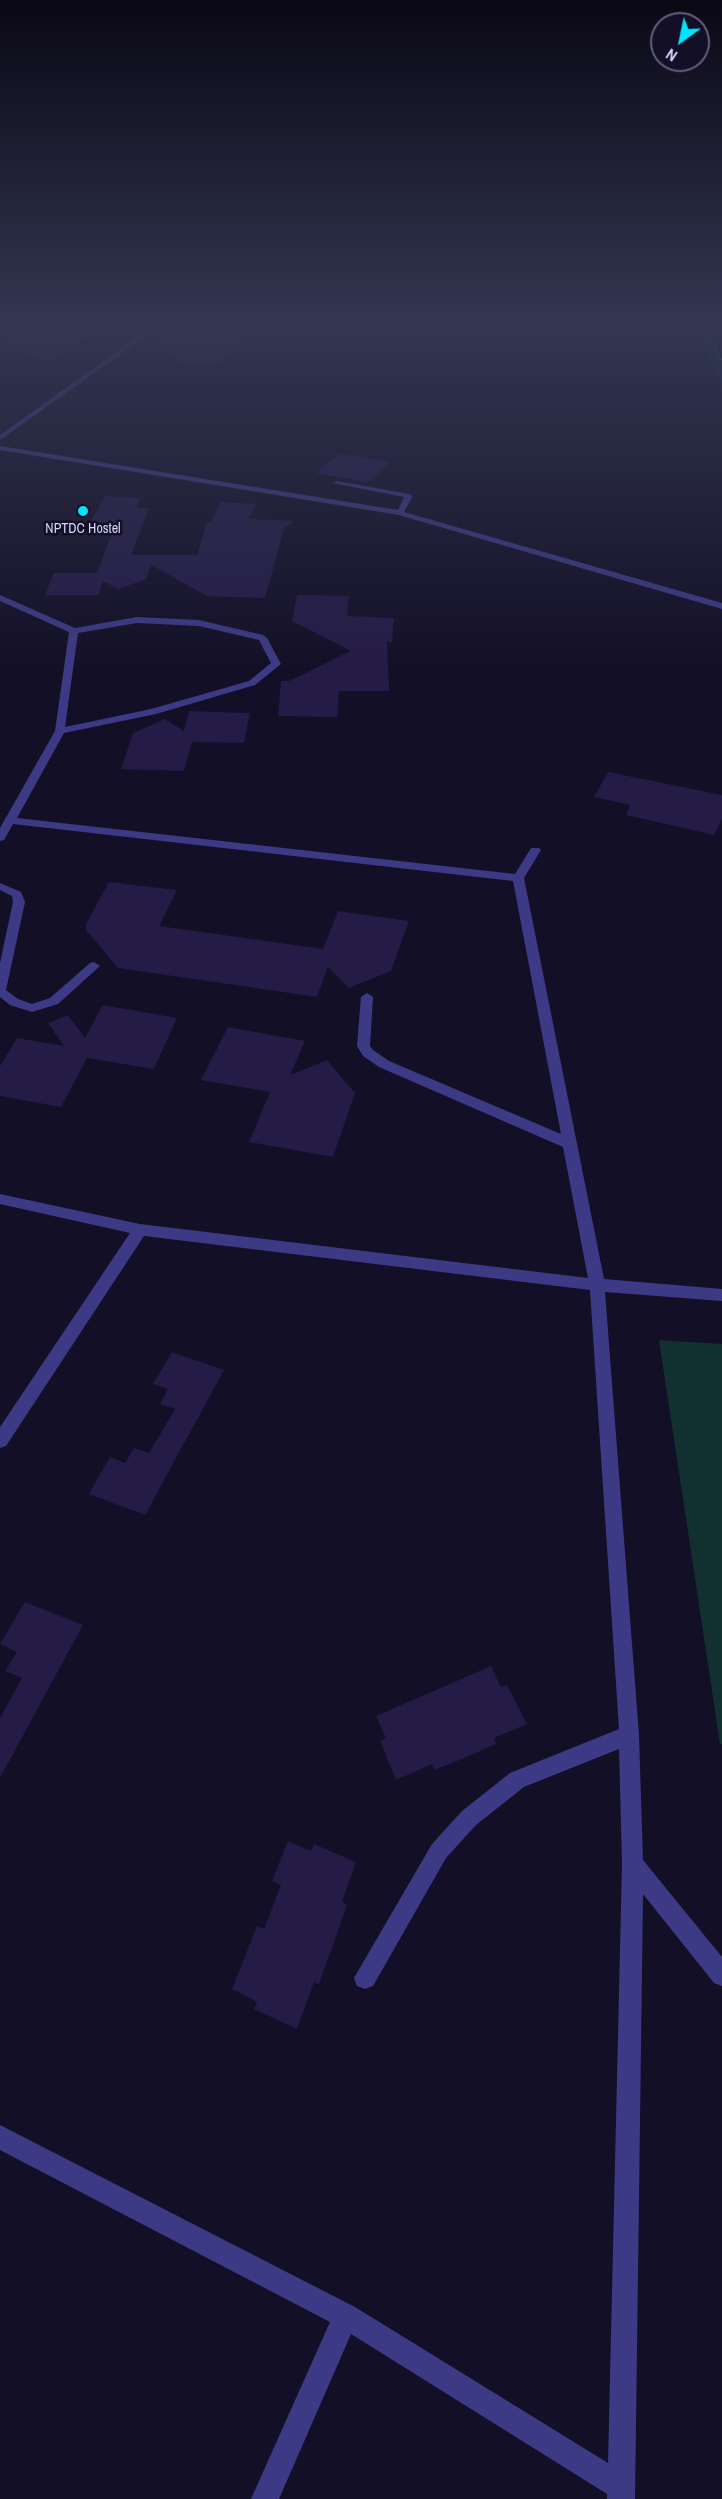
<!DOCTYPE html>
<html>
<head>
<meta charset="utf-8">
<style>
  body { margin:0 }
  #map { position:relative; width:722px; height:2499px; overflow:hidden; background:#130f26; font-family:"Archivo Narrow",sans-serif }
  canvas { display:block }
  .north { position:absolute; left:650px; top:12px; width:60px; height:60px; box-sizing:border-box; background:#130f26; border:2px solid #625e7d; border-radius:50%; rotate:213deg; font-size:16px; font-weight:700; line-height:24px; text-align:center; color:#d9d4ff }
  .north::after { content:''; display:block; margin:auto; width:21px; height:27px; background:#00e5ff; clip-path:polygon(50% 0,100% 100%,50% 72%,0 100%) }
</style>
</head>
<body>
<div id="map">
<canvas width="722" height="2499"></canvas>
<div class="north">N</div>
</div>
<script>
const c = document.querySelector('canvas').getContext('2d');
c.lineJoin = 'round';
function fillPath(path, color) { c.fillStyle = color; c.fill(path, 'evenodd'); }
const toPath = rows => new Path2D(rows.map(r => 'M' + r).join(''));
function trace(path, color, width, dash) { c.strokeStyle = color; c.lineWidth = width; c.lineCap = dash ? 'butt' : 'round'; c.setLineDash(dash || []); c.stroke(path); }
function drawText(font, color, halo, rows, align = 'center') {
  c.font = font + ' "Archivo Narrow",sans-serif'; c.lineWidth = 5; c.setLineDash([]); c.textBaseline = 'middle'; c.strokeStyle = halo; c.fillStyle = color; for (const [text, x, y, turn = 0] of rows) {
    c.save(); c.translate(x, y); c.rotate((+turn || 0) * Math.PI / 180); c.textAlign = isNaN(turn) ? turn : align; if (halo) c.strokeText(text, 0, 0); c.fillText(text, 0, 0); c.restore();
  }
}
const green = toPath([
  [659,1340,722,1344,722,1744,720,1744]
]);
const canal = toPath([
  [696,327,708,327,722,360,722,378,716,374,696,327]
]);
const building = toPath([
  [2,327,103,327,54,360,18,356,32,347,2,344],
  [154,327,233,327,224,334,253,337,213,366,182,363,149,337],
  [340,454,391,462,368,482,316,473],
  [105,496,141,498,136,508,149,508,131,555,197,555,207,522,211,522,221,502,256,504,249,519,294,521,284,529,265,598,207,596,151,565,146,579,119,589,103,581,98,595,45,595,54,573,97,573,116,522,91,522],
  [297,595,349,596,347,616,394,618,392,642,387,642,389,691,339,691,337,717,278,716,281,681,289,681,351,651,292,621],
  [189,711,250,713,244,743,192,742,184,771,121,769,133,733,165,719,184,731],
  [608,772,722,795,722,819,714,835,626,815,630,805,594,797],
  [109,882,177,890,159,926,323,949,338,911,409,921,391,971,349,988,328,967,317,997,118,968,86,930,86,924],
  [103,1005,177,1018,154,1069,87,1058,61,1107,0,1096,0,1066,17,1038,64,1046,48,1023,68,1015,85,1038],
  [228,1027,305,1041,290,1075,327,1060,355,1093,333,1157,249,1142,270,1092,201,1080],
  [172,1352,224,1370,145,1515,89,1494,110,1457,125,1463,134,1448,149,1453,175,1409,160,1404,168,1389,153,1384],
  [25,1602,83,1625,0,1778,0,1718,22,1678,5,1671,17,1652,0,1644],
  [491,1666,501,1687,507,1685,527,1724,494,1738,496,1744,462,1759,434,1770,432,1764,396,1780,380,1741,386,1738,376,1716],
  [288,1841,311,1851,314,1844,356,1862,342,1902,347,1905,332,1948,319,1984,314,1982,297,2029,254,2009,257,2002,232,1989,257,1926,264,1929,281,1885,272,1881]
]);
const path = toPath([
  [705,327,722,361]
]);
const minor = toPath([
  [146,327,152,327,149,334,0,440,0,435,144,332,146,327],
  [0,446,398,510,404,497,333,483,337,481,409,494,413,496,404,512,722,603,722,609,399,515,0,450,0,446],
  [0,595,75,628,137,617,199,620,263,635,267,638,281,664,255,685,156,714,64,733,17,818,515,874,531,848,539,848,541,850,524,878,604,1279,722,1289,722,1301,605,1292,639,1735,643,1860,722,1957,722,1986,714,1983,643,1894,635,2499,607,2499,607,2494,351,2334,279,2499,251,2499,330,2322,0,2150,0,2125,355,2307,608,2463,622,1864,619,1749,524,1787,476,1825,446,1858,373,1986,365,1989,357,1986,354,1978,432,1844,462,1811,510,1773,619,1729,590,1290,144,1236,6,1446,0,1448,0,1427,130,1233,0,1204,0,1194,140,1224,588,1278,563,1147,379,1067,363,1056,357,1046,361,997,367,993,373,997,370,1046,373,1050,389,1061,561,1134,513,881,13,824,4,840,0,841,0,828,55,731,69,632,0,601,0,595],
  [137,623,199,626,259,640,271,663,249,681,151,709,65,727,78,633,137,623],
  [0,883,21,892,25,902,6,990,18,999,32,1004,50,998,90,963,94,962,100,966,58,1004,32,1012,10,1005,0,997,0,963,13,902,12,896,0,890,0,883]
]);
const markers = [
  [83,511,6,"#00e5ff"]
];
const farPoinames = [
  ["NPTDC Hostel",83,529]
];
fillPath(green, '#12302f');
fillPath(canal, '#0c2248');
fillPath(building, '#241b47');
trace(path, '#2fb8b0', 1.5, [1.5, 2]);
fillPath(minor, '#3d3a85');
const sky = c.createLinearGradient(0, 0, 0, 677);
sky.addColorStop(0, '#0a0815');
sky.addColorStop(0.48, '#333752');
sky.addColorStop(1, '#33375200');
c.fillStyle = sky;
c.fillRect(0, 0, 722, 677);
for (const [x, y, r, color] of markers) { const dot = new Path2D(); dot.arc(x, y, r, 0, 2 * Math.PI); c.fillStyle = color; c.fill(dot); trace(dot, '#130f26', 2); }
drawText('14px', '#d9d4ff', '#130f26', farPoinames);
</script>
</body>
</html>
